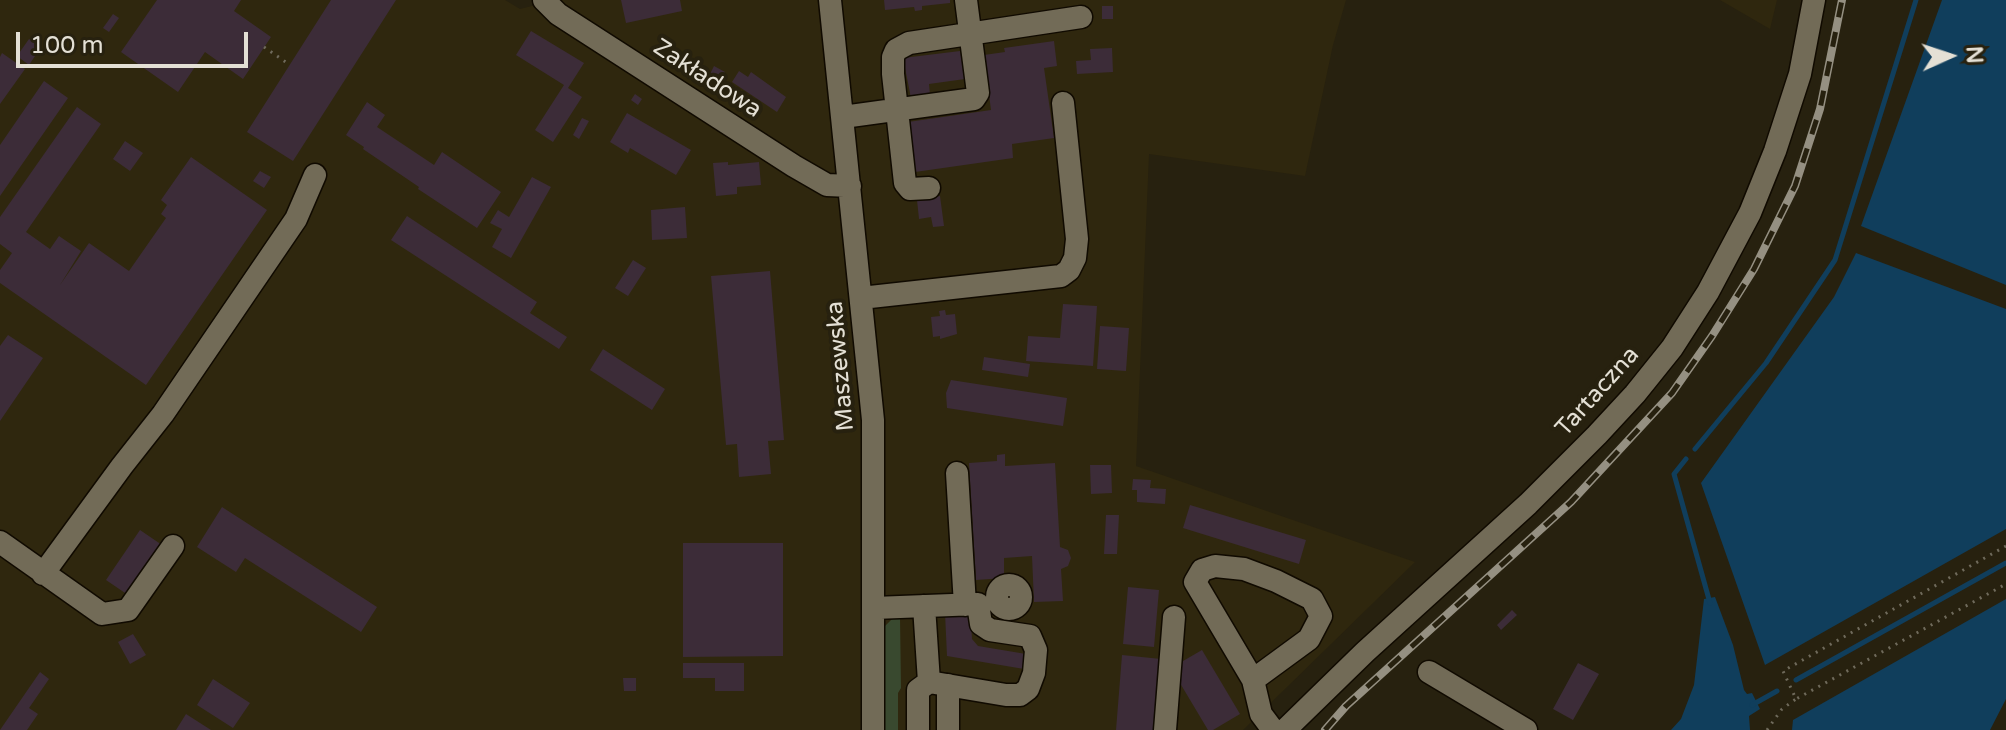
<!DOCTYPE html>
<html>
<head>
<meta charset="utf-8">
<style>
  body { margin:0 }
  #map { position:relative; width:2006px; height:730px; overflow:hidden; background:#27210f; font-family:"Varela Round",sans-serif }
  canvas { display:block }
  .north { position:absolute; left:1910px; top:16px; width:80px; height:80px; -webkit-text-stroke:6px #27210f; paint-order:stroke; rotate:87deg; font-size:22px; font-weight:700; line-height:32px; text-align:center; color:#e4e0d5 }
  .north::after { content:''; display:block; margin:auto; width:28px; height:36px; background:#e4e0d5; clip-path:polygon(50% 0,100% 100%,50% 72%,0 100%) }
  .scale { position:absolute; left:16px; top:32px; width:232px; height:36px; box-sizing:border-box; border:4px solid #e4e0d5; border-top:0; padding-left:10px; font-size:24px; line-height:28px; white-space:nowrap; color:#e4e0d5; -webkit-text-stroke:6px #27210f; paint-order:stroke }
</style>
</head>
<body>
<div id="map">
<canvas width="2006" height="730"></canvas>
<div class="north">N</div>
<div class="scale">100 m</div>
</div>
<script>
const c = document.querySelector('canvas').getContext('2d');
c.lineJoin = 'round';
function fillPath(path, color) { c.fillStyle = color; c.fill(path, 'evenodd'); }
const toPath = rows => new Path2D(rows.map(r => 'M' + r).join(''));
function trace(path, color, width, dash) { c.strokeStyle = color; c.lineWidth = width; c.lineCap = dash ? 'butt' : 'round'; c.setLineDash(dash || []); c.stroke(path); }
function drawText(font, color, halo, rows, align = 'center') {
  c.font = font + ' "Varela Round",sans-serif'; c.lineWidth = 8; c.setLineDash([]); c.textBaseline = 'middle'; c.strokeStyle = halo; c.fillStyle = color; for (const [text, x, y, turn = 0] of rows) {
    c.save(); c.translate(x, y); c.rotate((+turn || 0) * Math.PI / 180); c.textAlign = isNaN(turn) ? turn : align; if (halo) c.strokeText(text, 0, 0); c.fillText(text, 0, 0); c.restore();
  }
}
const built = toPath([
  [0,0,505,0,520,9,556,0,1346,0,1333,45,1305,176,1149,154,1136,466,1415,562,1243,730,0,730],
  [1720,0,1777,0,1770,29]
]);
const green = toPath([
  [897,614,900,616,901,688,898,693,898,730,881,730,881,638,885,626]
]);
const water = toPath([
  [1942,0,2006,0,2006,285,1861,226],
  [1856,253,2006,309,2006,529,1765,665,1701,483,1834,297],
  [1715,597,1733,645,1744,690,1747,694,1752,693,1760,709,1749,716,1750,730,1671,730,1681,719,1694,685,1704,599],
  [2006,599,2006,699,1990,730,1792,730,1793,720]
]);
const stream = toPath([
  [1695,449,1766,363,1835,260,1916,0],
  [1686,459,1674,474,1710,603],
  [1796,680,2006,563],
  [1752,705,1777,691]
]);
const building = toPath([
  [157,0,241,0,234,11,271,37,243,79,205,52,178,92,121,52],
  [331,0,396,0,293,161,247,132],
  [621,0,680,0,682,11,626,23],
  [884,0,950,0,950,3,922,6,922,10,915,11,914,7,885,10],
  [1102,6,1113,6,1113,19,1102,19],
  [113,14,119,18,109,32,103,28],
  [531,31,584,63,568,88,582,97,553,142,535,130,564,85,516,55],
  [29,39,41,47,29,65,17,56],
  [1054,41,1057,66,1044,68,1054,138,1012,144,1013,158,915,172,908,122,991,110,984,55,1005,52,1004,48],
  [1112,48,1113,72,1077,74,1076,61,1091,60,1090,49],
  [960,51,965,79,929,84,930,95,911,98,903,58],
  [2,53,25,69,0,104,0,57],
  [714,66,725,72,720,82,709,76],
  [739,71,748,77,751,72,786,97,777,112,732,82],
  [44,81,68,98,0,196,0,145],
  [635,94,642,99,638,105,631,100],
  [367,102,385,115,377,127,434,165,442,152,501,192,477,228,418,189,419,187,363,149,364,147,346,135],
  [77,107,101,124,26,232,50,249,59,236,81,251,60,285,89,243,129,271,166,218,161,214,167,205,161,200,191,157,267,210,146,385,0,283,0,270,12,253,0,244,0,217],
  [627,113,691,150,676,175,630,148,628,153,610,142],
  [582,118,589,121,579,139,573,135],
  [125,141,143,153,130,171,113,159],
  [728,162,728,165,759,162,761,185,737,187,737,194,716,196,713,163],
  [260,171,271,177,264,188,253,181],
  [532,177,551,187,511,258,492,247,502,229,490,223,498,210,509,217],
  [940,196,944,226,933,227,931,217,919,219,917,200],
  [685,207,687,238,652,240,651,210],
  [407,216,537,302,530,313,567,337,559,349,391,240],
  [633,260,646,268,628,296,615,288],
  [770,271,784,440,768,441,771,474,739,477,737,444,726,445,711,276],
  [1063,304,1097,306,1093,366,1026,361,1028,336,1060,338],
  [945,310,946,315,955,314,957,334,940,339,940,336,933,337,931,317,940,316,939,311],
  [1100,326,1129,328,1126,371,1097,369],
  [8,335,43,358,0,421,0,346],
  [603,349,665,389,652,410,590,370],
  [984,357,1030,364,1028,377,982,370],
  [951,380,1067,398,1063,426,947,408,946,393],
  [1005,454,1005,466,1055,463,1060,547,1068,550,1071,558,1068,566,1061,569,1063,601,1034,602,1032,556,1004,558,1004,578,976,580,969,463,997,461,997,455],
  [1090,465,1111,465,1112,493,1091,494],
  [1133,479,1151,480,1150,488,1166,489,1165,504,1137,502,1137,490,1132,490],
  [1190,505,1306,540,1299,564,1183,528],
  [222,507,377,607,361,632,245,558,236,572,197,547],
  [1106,515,1119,515,1117,554,1104,554],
  [140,530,162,545,128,595,106,580],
  [683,543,783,543,783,656,683,657],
  [1128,587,1159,590,1154,647,1123,644],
  [1512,610,1517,615,1501,630,1497,625],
  [970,611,972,639,978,646,1026,654,1024,669,947,656,945,613],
  [133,634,146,655,130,664,118,642],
  [1202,650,1240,714,1213,730,1208,730,1171,668],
  [1122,655,1161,659,1155,730,1116,730],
  [683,663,744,663,744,691,715,691,715,678,683,678],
  [1578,663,1599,674,1573,720,1553,709],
  [40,672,49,679,29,708,38,714,27,730,0,730],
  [623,678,636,678,636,691,624,691],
  [213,679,250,703,233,728,197,705],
  [186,714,211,730,176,730]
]);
const path = toPath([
  [264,47,290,65],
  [2006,546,1783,671,1796,699,2006,584],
  [1767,730,1782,709,1796,699]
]);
const minor = toPath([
  [544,0,558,14,794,166,827,185,850,186],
  [830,0,873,420,873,730],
  [843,117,974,99,978,93,966,0],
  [929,188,910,189,905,183,893,74,893,57,896,50,909,43,1081,17],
  [861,298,1061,276,1069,270,1075,258,1077,239,1063,103],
  [957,473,965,605],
  [0,542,102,614,128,610,173,546],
  [43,574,122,466,163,414,296,219,315,175],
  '997 597a12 12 0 1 1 24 0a12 12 0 1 1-24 0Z',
  [874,608,978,604,981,624,990,630,1030,636,1036,650,1034,673,1028,689,1020,695,1006,695,929,682,924,606],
  [1429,672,1526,730],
  [1253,680,1309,639,1321,616,1312,599,1276,581,1244,569,1215,566,1202,570,1195,582,1253,680,1261,714,1273,730],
  [918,730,918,690,929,682],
  [948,730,948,685],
  [1165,730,1174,617],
  [1285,730,1365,652,1528,504,1597,435,1635,394,1672,348,1708,292,1750,213,1775,151,1800,74,1814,0]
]);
const rail = toPath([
  [1325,730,1346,706,1571,502,1672,393,1712,336,1754,269,1795,186,1820,109,1842,0]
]);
const streetNames = [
  ["Zakładowa",707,79,33],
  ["Maszewska",841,366,-95],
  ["Tartaczna",1598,392,-48]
];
fillPath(built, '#2f270e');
fillPath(green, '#39492f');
fillPath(water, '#103e5c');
trace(stream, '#103e5c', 5);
fillPath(building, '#3c2c38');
trace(minor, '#100a00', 25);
trace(path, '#6f6a5b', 3, [2, 6]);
trace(minor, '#726b57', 22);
trace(rail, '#959082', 8);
trace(rail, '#27210f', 5, [15]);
drawText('24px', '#e4e0d5', '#27210f', streetNames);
</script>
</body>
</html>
